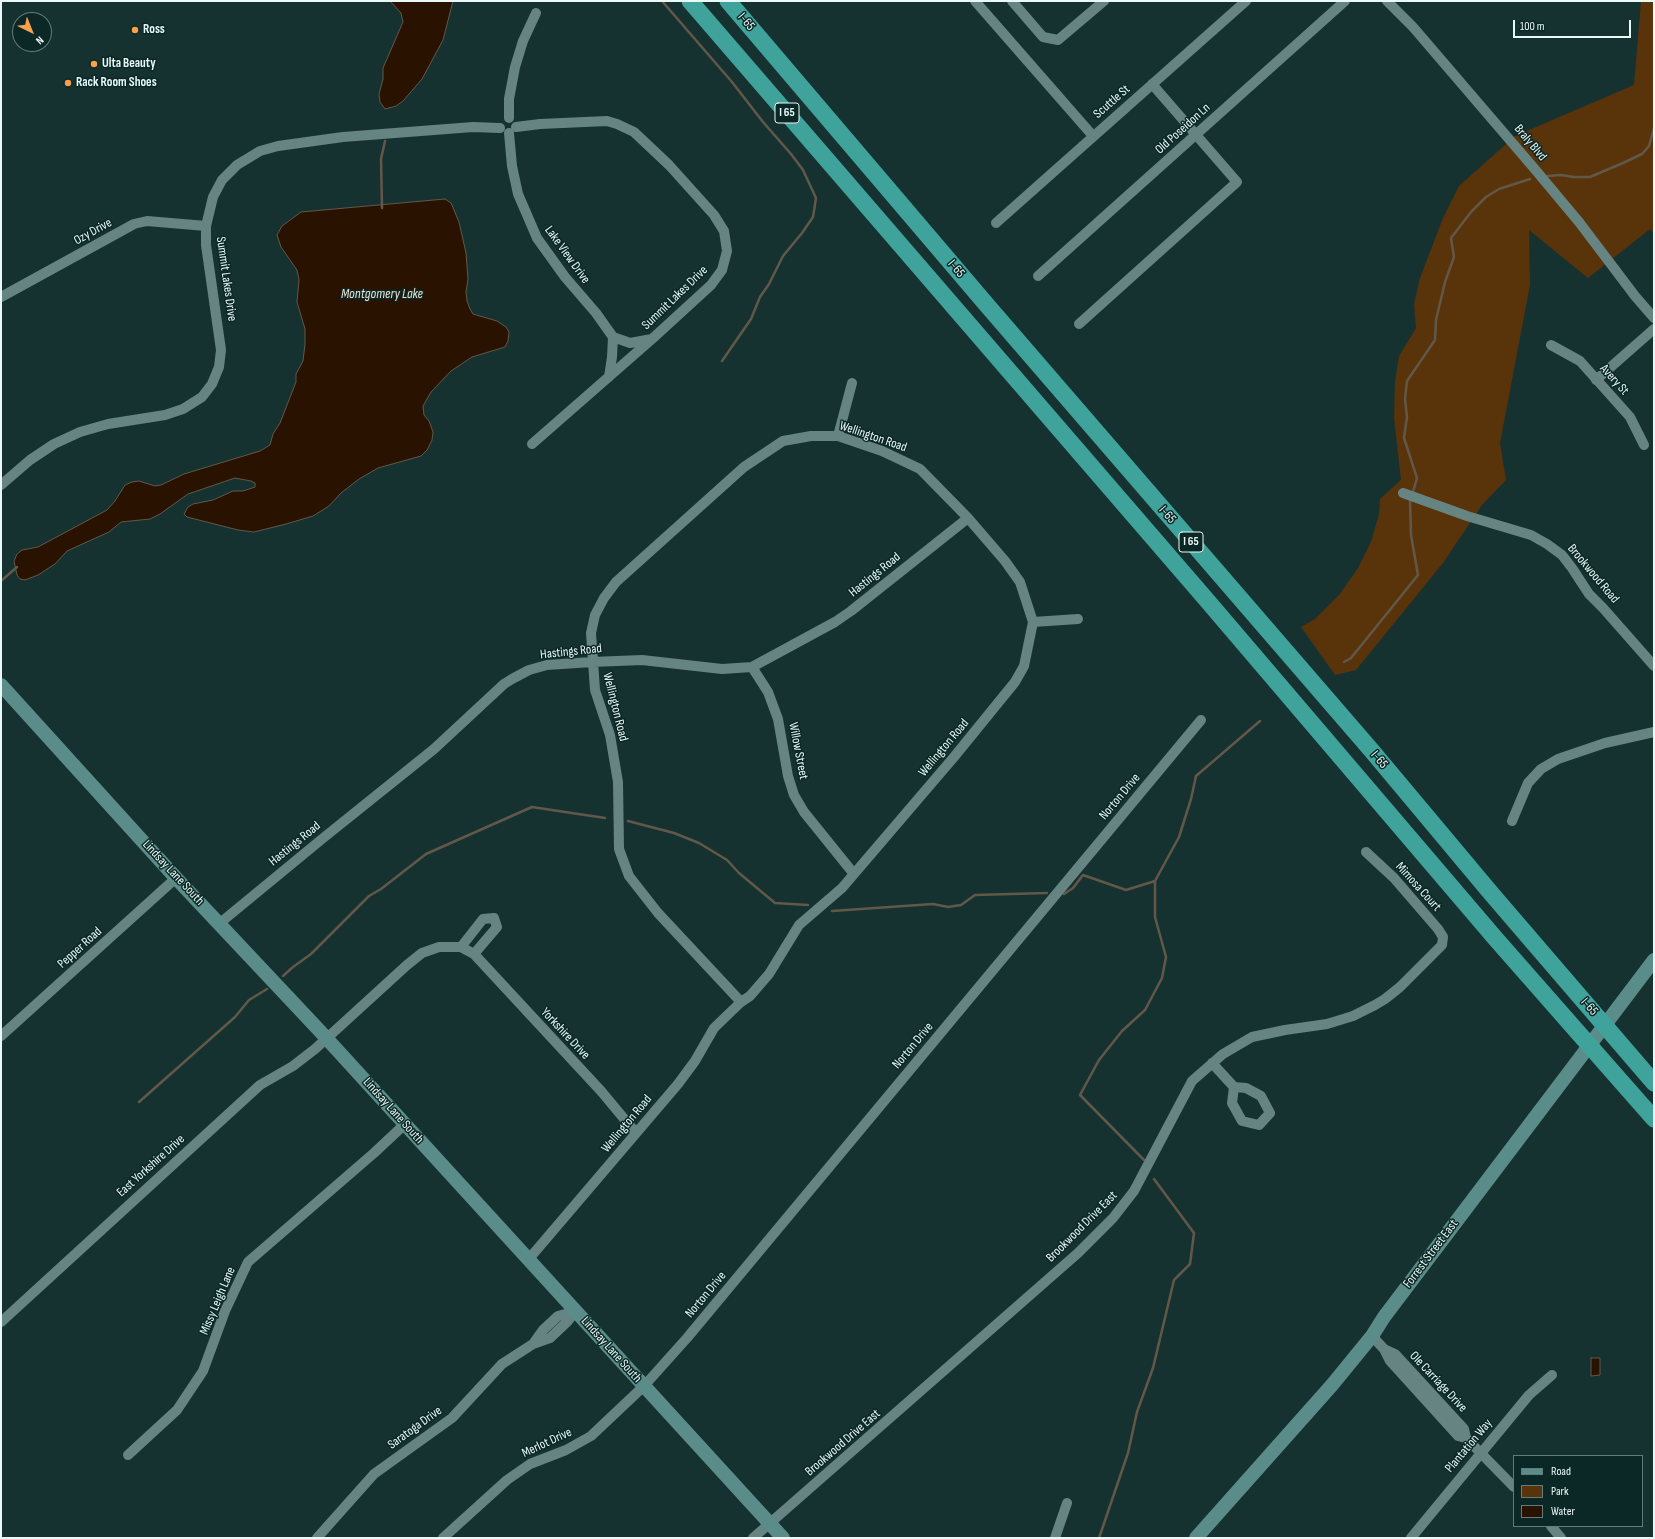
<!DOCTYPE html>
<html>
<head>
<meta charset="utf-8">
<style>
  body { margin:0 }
  #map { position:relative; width:1655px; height:1539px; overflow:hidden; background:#163230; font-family:"Sofia Sans Condensed",sans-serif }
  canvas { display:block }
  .frame { position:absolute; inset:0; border:2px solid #e8f9f7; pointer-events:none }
  .legend { position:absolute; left:1513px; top:1455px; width:130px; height:72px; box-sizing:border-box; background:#0b2826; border:1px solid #637c7a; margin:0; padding:5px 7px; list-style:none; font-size:12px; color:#e8f9f7 }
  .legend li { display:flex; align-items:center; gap:8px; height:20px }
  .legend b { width:20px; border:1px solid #637c7a }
  .north { position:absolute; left:12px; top:12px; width:40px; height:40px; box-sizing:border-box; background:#0b2826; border:1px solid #637c7a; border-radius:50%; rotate:137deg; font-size:11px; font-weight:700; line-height:16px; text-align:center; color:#e8f9f7 }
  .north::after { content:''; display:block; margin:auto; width:14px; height:18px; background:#f8a04b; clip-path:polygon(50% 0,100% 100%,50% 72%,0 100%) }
  .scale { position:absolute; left:1513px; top:20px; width:118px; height:18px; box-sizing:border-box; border:2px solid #e8f9f7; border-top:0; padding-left:5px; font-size:12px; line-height:14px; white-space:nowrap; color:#e8f9f7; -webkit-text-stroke:3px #0b2826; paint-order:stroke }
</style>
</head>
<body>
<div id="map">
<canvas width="1655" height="1539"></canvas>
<div class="frame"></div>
<ul class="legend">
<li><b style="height:5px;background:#5a8d8a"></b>Road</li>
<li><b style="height:11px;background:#59330a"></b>Park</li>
<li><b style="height:11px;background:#291300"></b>Water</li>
</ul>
<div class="north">N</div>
<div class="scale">100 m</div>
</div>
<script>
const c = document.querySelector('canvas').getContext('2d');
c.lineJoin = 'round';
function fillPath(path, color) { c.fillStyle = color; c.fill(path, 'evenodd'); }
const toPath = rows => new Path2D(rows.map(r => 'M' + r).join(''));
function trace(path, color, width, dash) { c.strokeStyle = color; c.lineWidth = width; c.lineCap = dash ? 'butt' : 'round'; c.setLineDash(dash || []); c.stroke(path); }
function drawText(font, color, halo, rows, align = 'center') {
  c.font = font + ' "Sofia Sans Condensed",sans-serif'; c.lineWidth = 3; c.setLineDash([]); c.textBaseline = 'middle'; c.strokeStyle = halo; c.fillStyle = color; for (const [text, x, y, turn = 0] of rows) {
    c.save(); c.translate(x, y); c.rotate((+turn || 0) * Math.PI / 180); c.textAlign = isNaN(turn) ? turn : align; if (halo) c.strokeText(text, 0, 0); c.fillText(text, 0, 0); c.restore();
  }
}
const green = toPath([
  [1641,1,1654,1,1654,234,1650,229,1588,278,1529,230,1530,285,1500,443,1506,480,1482,505,1443,563,1356,670,1335,675,1301,627,1315,619,1340,594,1358,568,1371,542,1379,514,1380,499,1401,480,1394,418,1395,382,1399,356,1416,328,1414,304,1420,278,1443,218,1459,186,1515,136,1634,85]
]);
const water = toPath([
  [390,1,453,1,443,40,422,79,403,101,396,106,385,109,380,102,379,94,383,79,383,68,403,22,401,13,390,1],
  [445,199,451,203,459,222,466,253,468,279,466,292,467,301,470,309,473,314,497,321,506,327,509,332,508,341,505,347,472,357,451,371,431,392,423,406,424,415,429,421,433,432,432,440,427,450,421,456,378,468,359,479,341,493,329,506,313,516,286,524,254,532,238,530,187,517,184,514,188,507,193,504,213,500,233,491,243,491,255,487,255,483,251,481,235,478,188,494,160,514,150,519,121,522,109,532,67,551,55,564,38,575,25,580,20,579,17,575,14,561,17,554,22,550,38,547,107,510,115,501,125,485,132,482,139,481,155,486,161,485,184,474,260,451,270,445,273,434,280,423,296,382,296,374,303,361,305,344,305,329,297,302,299,280,297,270,281,247,277,235,282,226,301,212,445,199],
  [1591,1358,1600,1358,1600,1375,1591,1376,1591,1358]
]);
const stream = toPath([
  [662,1,732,82,763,122,791,154,803,170,816,198,813,217,802,233,783,256,769,284,760,297,751,319,722,361],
  [1547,176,1561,175,1574,177,1590,177,1623,163,1642,154,1649,146,1654,128],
  [382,208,381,159,385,141],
  [1413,492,1417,478,1404,438,1407,417,1405,399,1407,381,1435,340,1436,320,1445,282,1454,257,1451,238,1471,212,1486,197,1499,189,1530,179],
  [1,581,17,567],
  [1344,662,1351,658,1418,575,1411,535,1410,501],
  [628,821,674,833,699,843,727,860,739,873,775,903,808,905],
  [1064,894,1073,888,1083,875,1126,890,1155,881],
  [832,911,933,904,948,907,961,905,975,895,1047,893],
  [283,976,293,967,311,954,369,896,381,889,426,854,532,807,605,818],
  [139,1102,235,1017,249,1000,267,989],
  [1144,1160,1080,1095,1099,1060,1122,1031,1145,1010,1162,978,1166,957,1155,917,1155,881,1179,837,1191,799,1196,776,1260,721],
  [1099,1538,1128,1453,1137,1412,1153,1368,1174,1280,1190,1264,1194,1233,1154,1179]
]);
const street = toPath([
  [975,1,1093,136],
  [1012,1,1043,37,1058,40,1104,1],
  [1387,1,1413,27,1533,167,1579,222,1635,296,1654,318],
  [509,118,509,99,515,67,523,41,536,13],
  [516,127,540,124,607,121,617,124,634,132,669,165,714,215,724,231,727,251,722,270,711,285,652,339,532,444],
  [509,133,512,166,518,194,537,238,565,277,596,313,613,337,612,357,609,377],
  [996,223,1246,1],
  [1038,276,1345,1],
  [1,297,134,224,147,221,206,226],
  [1079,324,1237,182,1152,84],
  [613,337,630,343,652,339],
  [1551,345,1580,361,1630,417,1644,445],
  [1596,380,1654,329],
  [838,436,852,383],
  [1,485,30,460,54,444,80,432,108,424,165,415,183,409,202,397,212,384,219,367,221,350,206,245,206,226,213,197,222,180,237,165,260,151,278,146,343,137,473,127,500,128],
  [1403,493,1467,516,1531,535,1547,544,1562,555,1572,568,1589,594,1603,608,1654,666],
  [1033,622,1078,619],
  [752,667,768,692,778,719,788,776,794,795,804,812,854,874],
  [1512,821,1528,783,1541,769,1558,759,1605,743,1654,732],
  [220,923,322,839,434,749,504,684,512,679,529,670,547,665,592,662,642,660,722,669,752,667,835,622,851,611,968,518],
  [461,947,483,919,494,918,497,927,474,954],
  [1,1036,176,878],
  [1212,1063,1234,1087,1232,1103,1242,1121,1259,1125,1270,1113,1261,1096,1246,1088,1234,1087],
  [528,1260,678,1084,695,1061,714,1028,741,1002,750,996,769,974,799,925,842,888,954,757,1015,682,1024,666,1033,622,1020,582,1005,561,968,518,920,469,882,451,838,436,811,436,783,441,744,467,616,582,604,598,595,615,591,633,595,690,610,735,618,782,619,849,629,876,658,913,741,1002],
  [1,1322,260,1085,293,1066,315,1049,407,965,422,953,439,947,461,947,474,954,601,1091,636,1133],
  [1372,1336,1384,1349,1390,1361,1458,1436,1466,1438,1514,1487],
  [533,1344,543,1330,558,1316,576,1311],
  [1384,1349,1395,1354,1464,1429,1466,1438],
  [128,1455,177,1410,203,1371,225,1311,248,1262,374,1153,405,1124],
  [1551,1526,1561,1538],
  [317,1538,374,1474,452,1418,502,1364,533,1344,550,1338,568,1321,576,1311],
  [443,1538,507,1480,530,1464,566,1450,591,1436,644,1386,687,1338,1201,720],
  [753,1538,1078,1253,1113,1218,1134,1191,1192,1081,1223,1054,1252,1037,1285,1030,1327,1024,1353,1016,1375,1005,1385,999,1400,987,1442,945,1443,937,1438,929,1394,878,1366,852],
  [1055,1538,1067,1503],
  [1411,1538,1529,1395,1552,1375]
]);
const secondary = toPath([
  [1,685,176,878,318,1029,783,1538],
  [1196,1538,1332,1385,1372,1336,1384,1317,1654,960]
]);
const highway = toPath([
  [690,1,1211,605,1495,938,1654,1119],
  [728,1,986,304,1372,751,1490,892,1654,1083]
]);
const markers = [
  [135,30,4,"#f8a04b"],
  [94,64,4,"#f8a04b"],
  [68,83,4,"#f8a04b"]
];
const shields = [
  [787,113,24],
  [1191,542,24]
];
const shieldNames = [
  ["I 65",787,113],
  ["I 65",1191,542]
];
const streetNames = [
  ["I-65",746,22,50],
  ["Scuttle St",1112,102,-41],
  ["Old Poseidon Ln",1183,129,-42],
  ["Braly Blvd",1530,143,50],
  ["Ozy Drive",93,232,-29],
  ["Lake View Drive",567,255,54],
  ["I-65",956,269,50],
  ["Summit Lakes Drive",226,279,82],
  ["Summit Lakes Drive",675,298,-44],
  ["Avery St",1614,380,48],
  ["Wellington Road",873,437,19],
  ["I-65",1167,515,49],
  ["Brookwood Road",1593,574,50],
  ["Hastings Road",875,575,-39],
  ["Hastings Road",571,652,-6],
  ["Wellington Road",615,707,76],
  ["Wellington Road",944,748,-50],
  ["Willow Street",798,751,79],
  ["I-65",1379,760,50],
  ["Norton Drive",1120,797,-50],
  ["Hastings Road",295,844,-39],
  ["Lindsay Lane South",173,873,47],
  ["Mimosa Court",1418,887,48],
  ["Pepper Road",80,948,-42],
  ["I-65",1589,1007,49],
  ["Yorkshire Drive",565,1034,47],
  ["Norton Drive",913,1046,-50],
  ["Lindsay Lane South",393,1111,48],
  ["Wellington Road",627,1124,-50],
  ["East Yorkshire Drive",151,1166,-42],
  ["Brookwood Drive East",1082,1227,-45],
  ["Forrest Street East",1431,1254,-53],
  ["Norton Drive",706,1295,-50],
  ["Missy Leigh Lane",218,1301,-67],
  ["Lindsay Lane South",611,1350,48],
  ["Ole Carriage Drive",1438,1382,47],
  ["Saratoga Drive",415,1428,-36],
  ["Merlot Drive",547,1443,-25],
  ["Brookwood Drive East",843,1443,-41],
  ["Plantation Way",1469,1446,-50]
];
const poiNames = [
  ["Ross",143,30],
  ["Ulta Beauty",102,64],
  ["Rack Room Shoes",76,83]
];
const waterNames = [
  ["Montgomery Lake",382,294]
];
fillPath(green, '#59330a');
fillPath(water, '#291300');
trace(water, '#62584a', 1);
trace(stream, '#62584a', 2.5);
trace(street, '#668482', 10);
trace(secondary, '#5a8d8a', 14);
trace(highway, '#3fa39c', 17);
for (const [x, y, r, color] of markers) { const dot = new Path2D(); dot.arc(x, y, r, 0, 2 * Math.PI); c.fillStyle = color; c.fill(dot); trace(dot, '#0b2826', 1.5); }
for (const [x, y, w] of shields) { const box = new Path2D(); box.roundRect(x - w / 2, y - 10, w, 20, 3); c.fillStyle = '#0b2826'; c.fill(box); trace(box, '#e8f9f7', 1); }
drawText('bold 12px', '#e8f9f7', null, shieldNames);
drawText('13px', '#e8f9f7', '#0b2826', streetNames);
drawText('bold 13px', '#e8f9f7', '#0b2826', poiNames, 'left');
drawText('italic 14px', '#f2dece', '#0b2826', waterNames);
</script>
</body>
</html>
